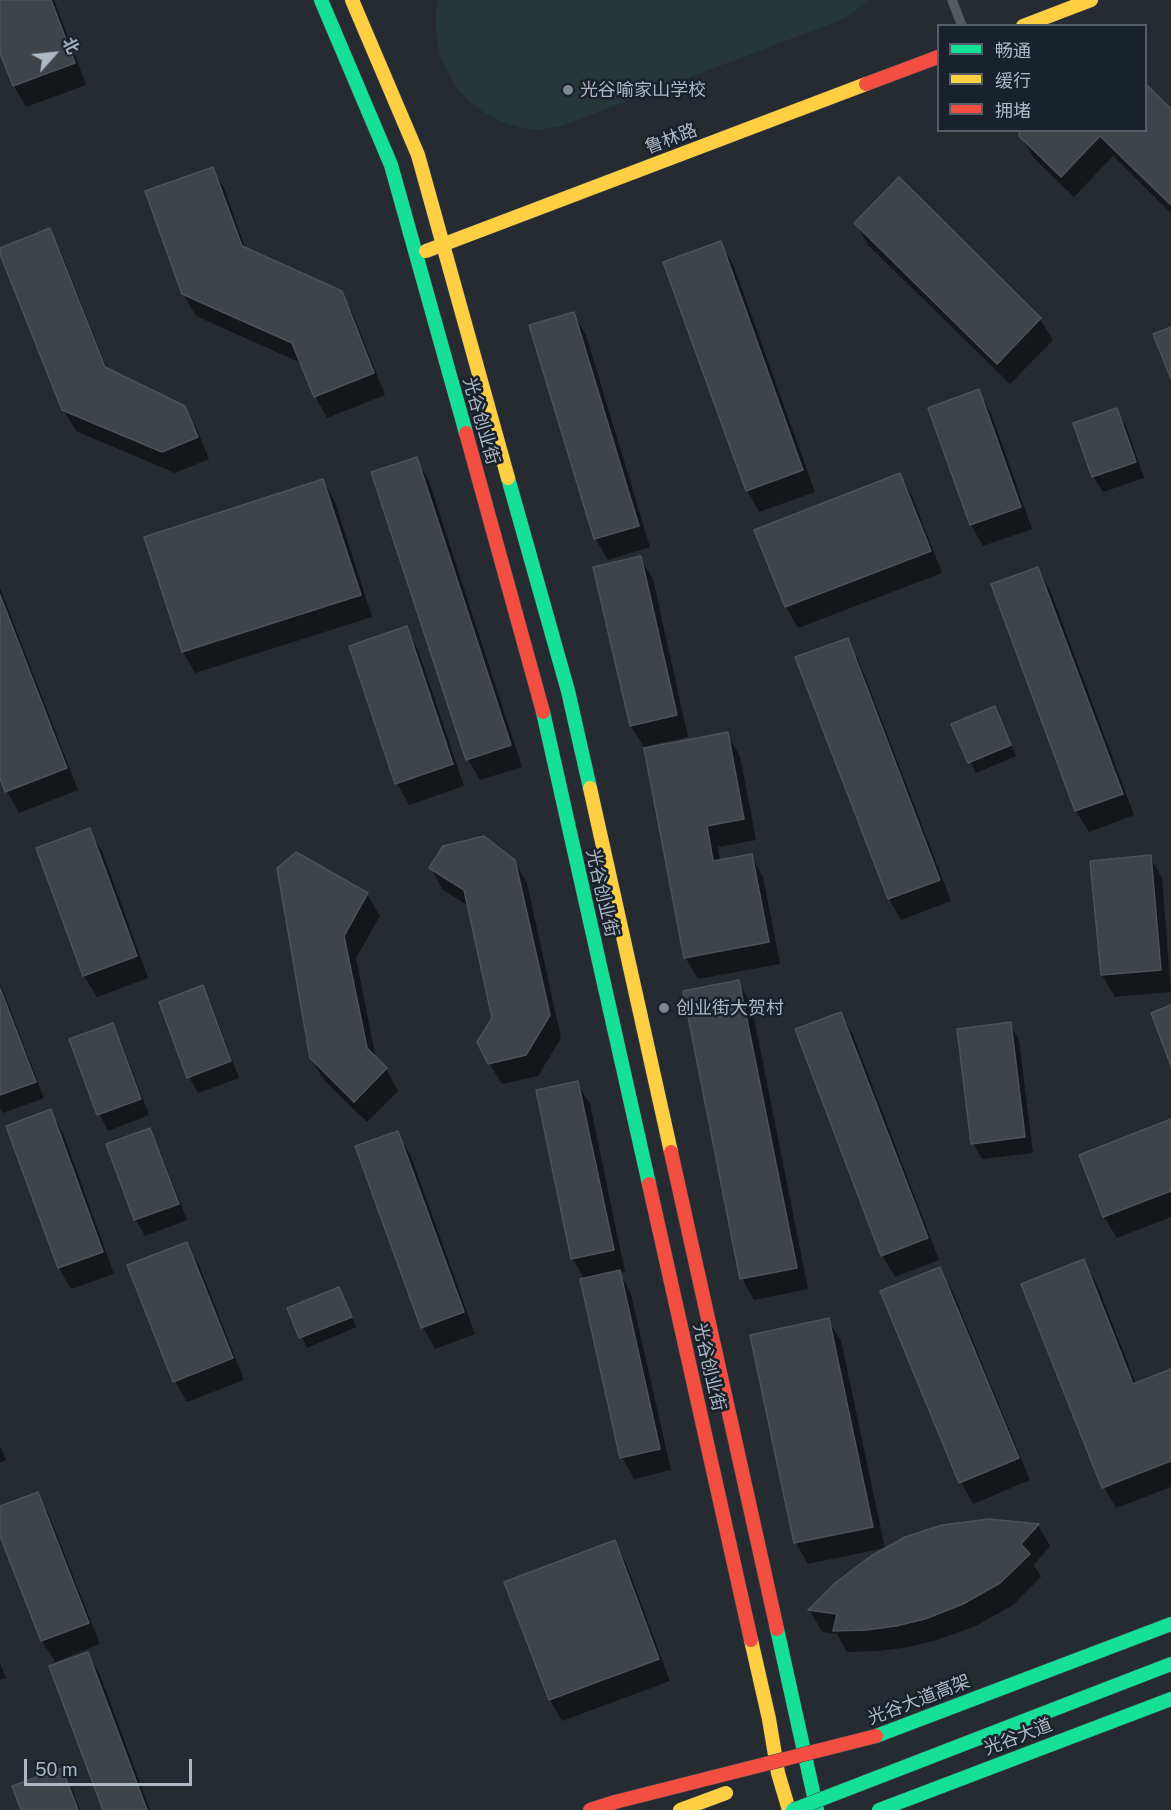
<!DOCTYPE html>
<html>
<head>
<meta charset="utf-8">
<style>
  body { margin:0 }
  #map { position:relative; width:1171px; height:1810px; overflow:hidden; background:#252b31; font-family:"Public Sans","Noto Sans SC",sans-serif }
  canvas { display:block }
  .legend { position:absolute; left:937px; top:24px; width:210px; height:108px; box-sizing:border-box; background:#19212b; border:2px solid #555d68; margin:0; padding:8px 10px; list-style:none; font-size:18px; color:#aeb7c4 }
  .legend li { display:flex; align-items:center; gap:12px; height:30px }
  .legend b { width:30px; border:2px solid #555d68 }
  .north { position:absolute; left:24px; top:24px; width:60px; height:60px; -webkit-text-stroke:4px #19212b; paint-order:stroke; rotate:63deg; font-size:16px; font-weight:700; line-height:24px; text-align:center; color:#aeb7c4 }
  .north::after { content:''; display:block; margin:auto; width:21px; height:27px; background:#aeb7c4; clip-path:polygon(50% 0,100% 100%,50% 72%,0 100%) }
  .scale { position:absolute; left:24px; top:1759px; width:168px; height:27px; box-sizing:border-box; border:3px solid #aeb7c4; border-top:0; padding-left:8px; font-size:18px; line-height:21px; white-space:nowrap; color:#aeb7c4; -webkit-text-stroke:4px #19212b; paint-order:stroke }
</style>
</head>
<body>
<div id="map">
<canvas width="1171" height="1810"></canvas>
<ul class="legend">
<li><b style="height:8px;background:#16e098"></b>畅通</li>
<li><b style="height:8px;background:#ffcf43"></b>缓行</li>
<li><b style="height:8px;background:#f24e42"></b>拥堵</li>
</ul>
<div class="north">北</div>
<div class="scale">50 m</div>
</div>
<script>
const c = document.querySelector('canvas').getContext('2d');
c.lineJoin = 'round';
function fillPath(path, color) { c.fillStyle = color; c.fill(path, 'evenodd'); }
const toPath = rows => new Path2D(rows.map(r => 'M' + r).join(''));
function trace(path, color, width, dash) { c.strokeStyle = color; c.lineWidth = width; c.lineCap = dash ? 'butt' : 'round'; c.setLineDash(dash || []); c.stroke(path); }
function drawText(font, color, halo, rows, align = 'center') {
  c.font = font + ' "Public Sans","Noto Sans SC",sans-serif'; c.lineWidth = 5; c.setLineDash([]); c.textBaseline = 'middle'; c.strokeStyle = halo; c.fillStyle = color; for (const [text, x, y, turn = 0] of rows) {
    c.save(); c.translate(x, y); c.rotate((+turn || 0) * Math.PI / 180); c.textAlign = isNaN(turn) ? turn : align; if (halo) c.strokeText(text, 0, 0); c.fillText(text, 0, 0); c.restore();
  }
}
const green = toPath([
  [438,0,868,0,846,18,564,125,540,130,521,128,502,122,485,113,469,101,456,87,446,70,439,52,436,32,436,13]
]);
const shadow = toPath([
  [0,0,54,0,86,85,26,107,14,86,0,49],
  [1146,86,1171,111,1171,213,1113,156,1074,197,1034,158,1021,136,1146,130],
  [213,169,225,190,246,250,341,292,353,314,385,395,327,418,315,396,301,363,196,316,183,294],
  [856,223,1040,319,1053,340,1010,384,868,245],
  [49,230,61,252,108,371,184,407,197,429,209,459,175,473,76,431,63,409,0,250],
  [720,243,733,264,815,492,759,512,747,490],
  [573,313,586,335,650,547,608,560,595,538],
  [978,391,991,413,1032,529,983,546,971,525,929,409],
  [1116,410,1126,426,1144,478,1103,492,1093,476],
  [416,459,429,481,522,767,480,780,468,759],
  [900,475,912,496,942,573,798,628,786,607,756,530],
  [323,481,335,502,372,617,195,673,183,652,146,538],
  [640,558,653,579,688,737,647,746,648,749,727,734,740,756,756,840,718,847,720,861,751,855,763,877,780,964,698,979,685,957,645,747,644,747,631,726],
  [1038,569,1050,590,1134,815,1089,832,1076,811],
  [0,588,78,790,19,813,7,791,0,774],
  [406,628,418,650,464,786,409,805,397,783],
  [847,639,859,661,951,901,901,920,889,899,797,658],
  [1000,718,1016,756,976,773,953,725],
  [89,830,102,851,148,978,97,997,84,976,38,849],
  [296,854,367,894,380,916,356,958,376,1059,386,1069,398,1091,367,1122,324,1080,311,1058],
  [1150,857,1162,878,1171,992,1115,997,1102,975,1092,862],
  [514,861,527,883,561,1038,538,1076,502,1084,489,1063,493,1019,469,906,443,890,431,868],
  [738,982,751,1003,808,1289,754,1300,742,1278],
  [0,983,44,1098,3,1113,0,1108],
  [202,987,211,1003,239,1078,198,1093,189,1077],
  [841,1014,853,1035,939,1260,895,1277,882,1255],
  [1010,1024,1019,1040,1033,1153,982,1159,973,1143],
  [112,1025,121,1041,149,1115,108,1131,99,1114,71,1040],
  [577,1083,590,1104,625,1272,620,1273,631,1294,671,1470,634,1479,622,1457,585,1280,573,1259],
  [51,1111,63,1133,114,1274,71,1289,59,1268,8,1126],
  [1171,1120,1171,1217,1117,1238,1104,1217,1080,1156],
  [149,1130,158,1146,187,1220,145,1236,136,1220,108,1145],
  [397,1133,410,1154,475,1334,435,1349,423,1327],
  [186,1244,199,1265,244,1380,187,1402,175,1381],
  [1083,1261,1096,1282,1136,1384,1171,1370,1171,1487,1116,1508,1104,1487],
  [939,1269,952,1290,1030,1480,973,1504,961,1482],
  [339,1289,356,1327,307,1348,289,1309],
  [828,1320,841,1341,885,1548,808,1564,796,1543,752,1336],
  [0,1446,6,1460,0,1463],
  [37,1493,49,1515,100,1644,55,1662,42,1641,0,1532,0,1508],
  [1038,1525,1050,1546,1034,1565,1041,1577,1013,1605,976,1626,937,1640,909,1647,879,1651,847,1652,837,1634,822,1632,810,1611,836,1584],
  [614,1542,626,1563,670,1681,562,1721,550,1700,506,1583],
  [88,1653,100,1675,150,1810,105,1810],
  [0,1663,6,1678,0,1680],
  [61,1769,71,1786,80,1810,22,1810]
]);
const building = toPath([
  [0,0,51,0,75,63,13,86,0,53,0,0],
  [1146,84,1171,109,1171,205,1100,136,1061,177,1019,136,1020,130,1146,130,1146,84],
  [213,167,242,246,342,291,374,373,314,397,292,343,182,294,145,191,213,167],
  [899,177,1041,318,997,364,854,223,899,177],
  [50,228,105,367,185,406,198,437,162,452,62,410,0,254,0,248,50,228],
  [721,241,803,470,746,491,663,262,721,241],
  [574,312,639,526,594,539,529,325,574,312],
  [1171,327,1171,379,1153,334,1171,327],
  [979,389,1021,507,970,525,928,408,979,389],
  [1117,408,1136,462,1092,477,1073,423,1117,408],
  [417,457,511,745,466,760,371,472,417,457],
  [900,473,931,551,785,607,754,530,900,473],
  [323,479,361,595,182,652,144,537,323,479],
  [641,556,677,715,630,726,593,567,641,556],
  [1038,567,1123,794,1075,811,991,584,1038,567],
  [0,595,67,768,5,792,0,778,0,595],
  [407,626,453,764,395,784,349,646,407,626],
  [848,638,940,880,888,899,795,657,848,638],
  [995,706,1011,745,968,763,951,724,995,706],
  [728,732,744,819,707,826,713,861,752,854,769,942,684,958,644,748,728,732],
  [90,828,137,956,83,976,36,848,90,828],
  [484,836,515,860,550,1015,526,1055,488,1064,477,1042,492,1018,464,890,429,868,443,846,484,836],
  [296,852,368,893,344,936,367,1048,387,1068,354,1102,310,1058,277,868,296,852],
  [1151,855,1161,970,1101,975,1090,861,1151,855],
  [739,980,797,1268,740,1279,683,991,739,980],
  [203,985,231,1061,187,1078,159,1002,203,985],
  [0,988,36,1082,0,1095,0,988],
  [1171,1005,1171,1066,1151,1013,1171,1005],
  [841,1012,928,1238,881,1256,795,1029,841,1012],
  [1011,1022,1025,1137,971,1144,957,1029,1011,1022],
  [113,1023,141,1099,97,1115,69,1039,113,1023],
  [578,1081,614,1250,571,1259,536,1090,578,1081],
  [51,1109,103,1252,58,1268,6,1126,51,1109],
  [1171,1119,1171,1191,1103,1217,1079,1155,1171,1119],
  [150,1128,179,1204,134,1220,106,1144,150,1128],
  [398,1131,464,1312,421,1328,355,1146,398,1131],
  [187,1242,233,1358,173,1382,127,1265,187,1242],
  [1084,1259,1133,1384,1171,1369,1171,1461,1102,1488,1021,1284,1084,1259],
  [940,1267,1019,1458,959,1483,880,1291,940,1267],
  [620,1270,660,1449,620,1458,580,1279,620,1270],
  [339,1287,352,1317,299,1338,287,1308,339,1287],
  [829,1318,873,1527,794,1543,750,1335,829,1318],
  [38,1492,89,1623,41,1641,0,1536,0,1506,38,1492],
  [989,1519,1039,1524,1021,1544,1030,1554,1000,1583,963,1604,925,1619,896,1626,866,1630,833,1631,837,1614,808,1610,835,1583,871,1556,905,1537,942,1525,989,1519],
  [615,1540,659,1659,549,1700,504,1582,615,1540],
  [88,1652,147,1810,103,1810,49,1666,88,1652],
  [62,1768,78,1810,21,1810,12,1786,62,1768]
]);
const lane = toPath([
  [952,0,962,26]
]);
const fast = toPath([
  [321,0,391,165,466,433],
  [508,478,568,691,590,788],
  [543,712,649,1184],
  [777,1629,817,1810],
  [876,1736,1171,1624],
  [879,1810,1171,1699]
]);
const slow = toPath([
  [352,0,418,155,508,478],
  [1023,26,1091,0],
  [426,251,866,84],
  [590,788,671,1152],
  [751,1640,769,1719,778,1773,789,1810]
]);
const jam = toPath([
  [866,84,938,57],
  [466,433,543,712],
  [671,1152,777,1629],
  [649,1184,751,1640]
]);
const fastBridge = toPath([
  [793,1810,1171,1664]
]);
const slowBridge = toPath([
  [680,1810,726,1793]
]);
const jamBridge = toPath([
  [590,1810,615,1802,876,1736]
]);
const markers = [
  [568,90,6,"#7e8691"],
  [664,1008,6,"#7e8691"]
];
const poiNames = [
  ["光谷喻家山学校",580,90],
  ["创业街大贺村",676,1008]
];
const streetNames = [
  ["鲁林路",671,139,-21],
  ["光谷创业街",481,421,74],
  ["光谷创业街",602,893,77],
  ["光谷创业街",709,1367,77],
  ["光谷大道高架",919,1700,-21],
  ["光谷大道",1018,1737,-21]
];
fillPath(green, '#253739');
fillPath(shadow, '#0007');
fillPath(building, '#3f444a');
trace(building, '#4d525a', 1.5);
trace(lane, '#42474c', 10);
trace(fast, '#42474c', 15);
trace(slow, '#42474c', 15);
trace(jam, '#42474c', 15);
trace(lane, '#555960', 9);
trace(fast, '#16e098', 14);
trace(slow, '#ffcf43', 14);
trace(jam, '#f24e42', 14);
trace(fastBridge, '#42474d', 15, []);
trace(slowBridge, '#42474d', 15, []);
trace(jamBridge, '#42474d', 15, []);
trace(fastBridge, '#16e098', 14);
trace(slowBridge, '#ffcf43', 14);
trace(jamBridge, '#f24e42', 14);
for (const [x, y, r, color] of markers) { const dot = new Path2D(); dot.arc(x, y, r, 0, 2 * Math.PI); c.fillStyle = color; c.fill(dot); trace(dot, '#19212b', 2); }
drawText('18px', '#aeb7c4', '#19212b', poiNames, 'left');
drawText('18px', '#aeb7c4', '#19212b', streetNames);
</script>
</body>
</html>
